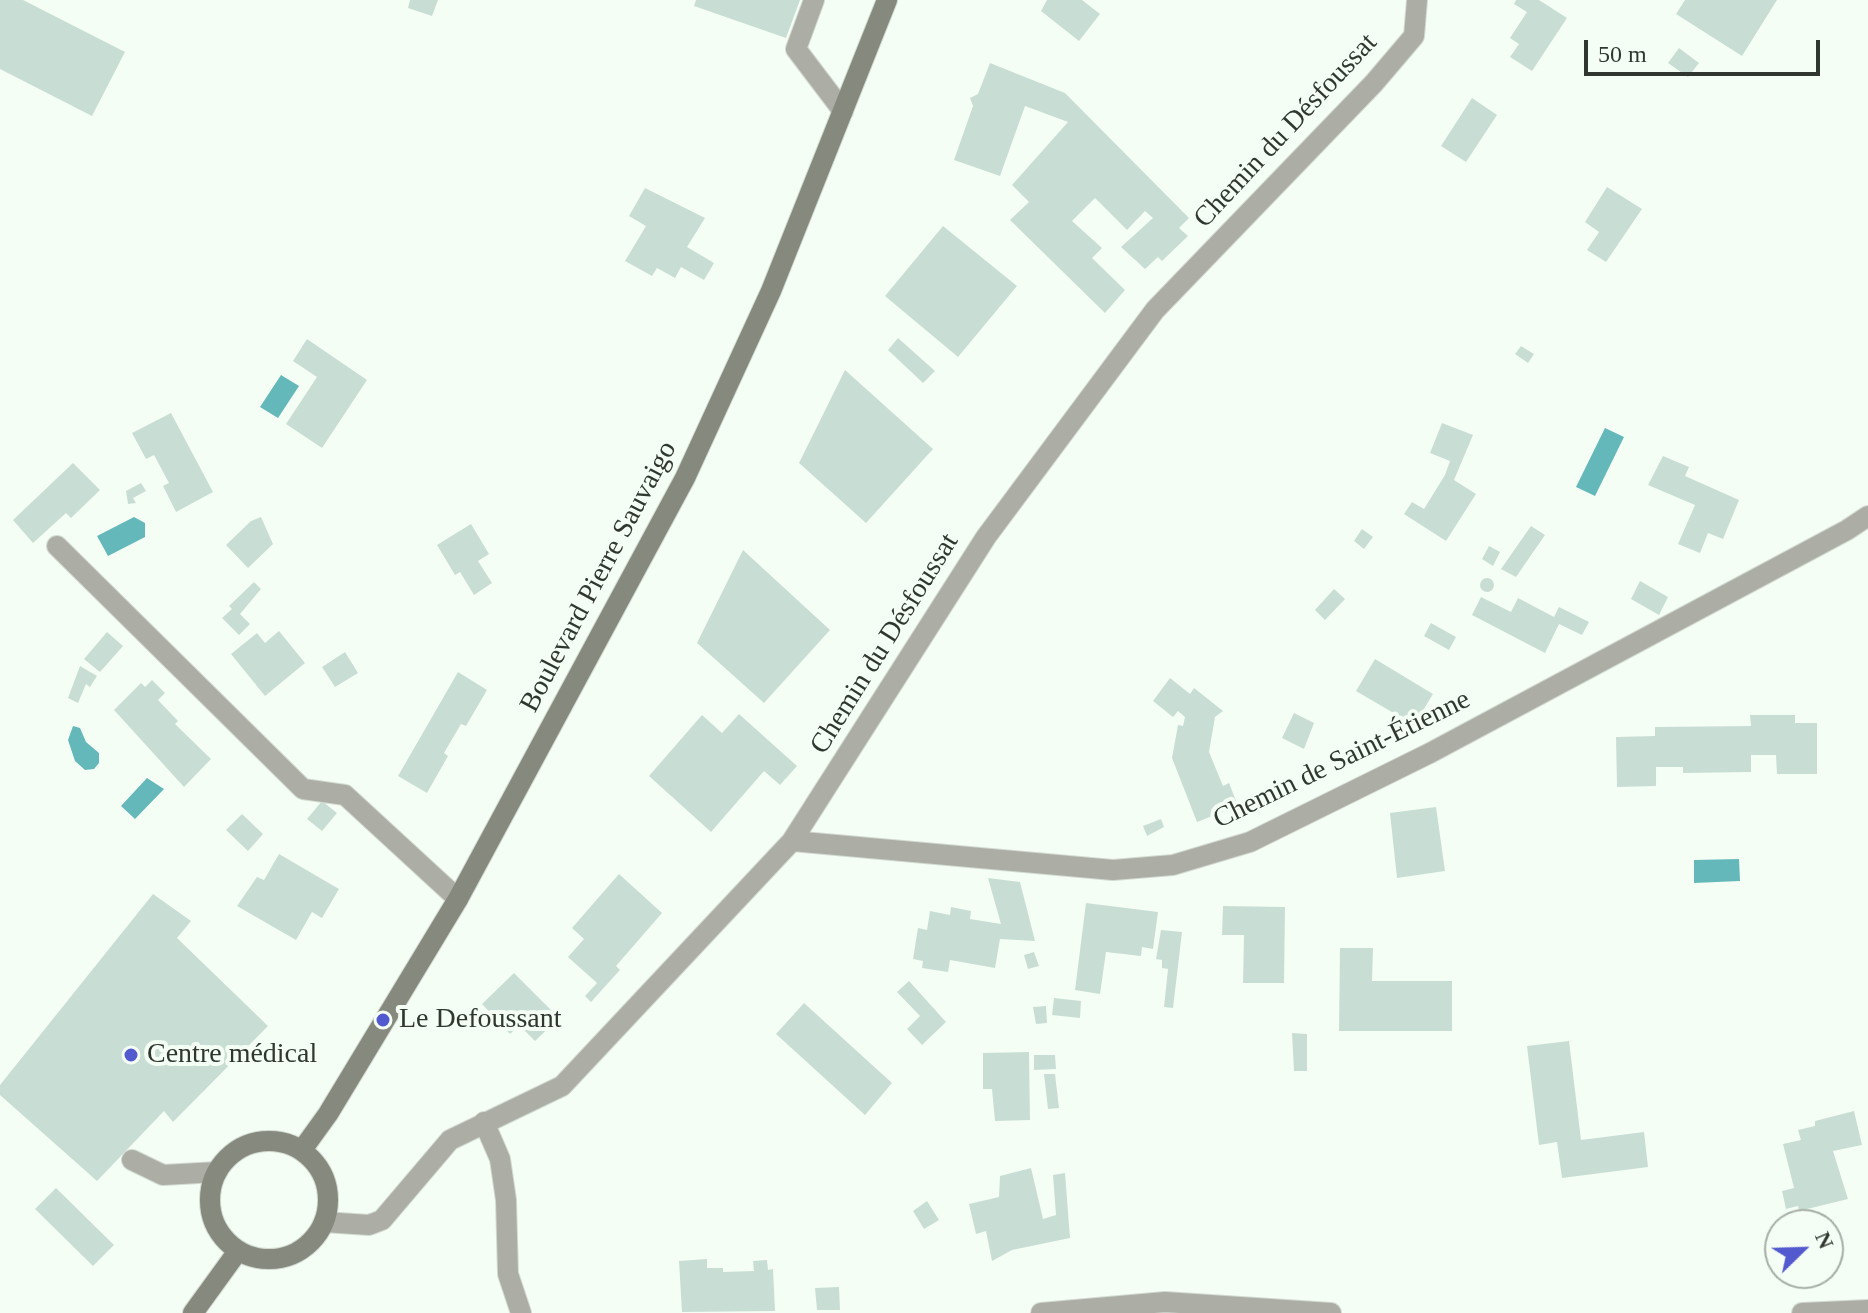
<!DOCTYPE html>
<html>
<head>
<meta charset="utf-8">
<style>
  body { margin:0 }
  #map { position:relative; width:1868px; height:1313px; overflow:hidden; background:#f5fef4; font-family:"Times New Roman",serif }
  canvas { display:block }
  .north { position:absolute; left:1764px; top:1209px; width:80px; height:80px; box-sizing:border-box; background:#f5fef4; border:2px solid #a6aea6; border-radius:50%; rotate:67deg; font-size:22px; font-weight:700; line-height:32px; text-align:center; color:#303630 }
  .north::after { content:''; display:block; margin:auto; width:28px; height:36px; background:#5359cf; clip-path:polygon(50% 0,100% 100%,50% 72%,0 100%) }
  .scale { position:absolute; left:1584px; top:40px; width:236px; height:36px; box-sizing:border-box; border:4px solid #303630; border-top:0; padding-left:10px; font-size:24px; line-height:28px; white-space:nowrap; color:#303630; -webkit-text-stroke:6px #f5fef4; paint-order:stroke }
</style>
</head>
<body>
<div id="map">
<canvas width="1868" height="1313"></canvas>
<div class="north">N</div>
<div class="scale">50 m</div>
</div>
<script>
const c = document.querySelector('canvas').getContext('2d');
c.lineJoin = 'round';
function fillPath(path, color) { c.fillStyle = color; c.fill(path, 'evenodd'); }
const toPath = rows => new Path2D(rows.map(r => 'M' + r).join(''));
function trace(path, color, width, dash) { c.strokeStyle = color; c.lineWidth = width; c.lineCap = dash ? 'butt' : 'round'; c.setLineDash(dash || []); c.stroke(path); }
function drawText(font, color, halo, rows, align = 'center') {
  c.font = font + ' "Times New Roman",serif'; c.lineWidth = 8; c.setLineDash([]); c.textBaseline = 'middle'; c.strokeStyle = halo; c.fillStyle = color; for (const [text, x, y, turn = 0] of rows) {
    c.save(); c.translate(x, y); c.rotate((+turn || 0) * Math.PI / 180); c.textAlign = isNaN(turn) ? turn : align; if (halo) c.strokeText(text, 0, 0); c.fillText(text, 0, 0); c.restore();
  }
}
const water = toPath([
  [281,375,299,386,278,418,260,407],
  [1605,428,1624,437,1595,496,1576,487],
  [134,517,145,523,145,537,108,556,97,536],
  [73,726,80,728,86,742,99,753,99,763,94,769,85,770,75,761,68,740],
  [147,778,164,789,135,819,121,806],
  [1739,859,1740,881,1694,883,1694,860]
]);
const building = toPath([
  [0,0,23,0,125,52,92,116,0,69],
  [410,0,438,0,432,16,408,8],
  [696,0,800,0,786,38,694,6],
  [1047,0,1082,0,1100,14,1079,41,1041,11],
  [1516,0,1539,0,1567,18,1532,71,1510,57,1519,44,1510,38,1527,12,1514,4],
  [1685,0,1777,0,1742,56,1676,14],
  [1679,48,1699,63,1688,77,1668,63],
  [990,63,1065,93,1189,218,1179,228,1188,236,1162,261,1158,257,1145,269,1121,247,1153,218,1145,211,1127,230,1095,198,1072,221,1102,248,1092,258,1125,290,1105,313,1010,220,1029,202,1012,185,1068,122,1025,106,1000,176,954,160,973,106,970,98,978,94],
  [1472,98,1497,115,1466,162,1441,146],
  [1607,187,1642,209,1606,262,1587,250,1599,232,1585,222],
  [645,188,705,218,687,247,714,263,704,280,681,267,675,278,657,268,652,276,625,261,646,226,629,216],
  [943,226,1017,286,958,357,885,296],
  [898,338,935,371,923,383,888,350],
  [307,339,367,380,322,448,286,424,317,377,293,361],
  [1521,346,1534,354,1528,363,1515,354],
  [845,370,933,449,866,523,799,463],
  [171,413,213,492,176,512,163,486,169,483,154,455,146,459,132,433],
  [1442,423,1473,435,1454,480,1476,494,1446,541,1404,514,1412,502,1424,509,1445,475,1450,461,1430,453],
  [1663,456,1689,467,1685,476,1739,500,1723,539,1708,533,1700,553,1678,544,1695,505,1648,485],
  [73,463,100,490,71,518,66,513,33,543,13,520],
  [141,483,146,491,133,498,136,503,128,504,126,491],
  [261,517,273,544,248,568,226,545,251,521],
  [471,524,489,554,478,561,492,583,474,595,460,572,455,575,437,545],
  [1531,526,1545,535,1516,577,1501,569],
  [1362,529,1373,537,1364,549,1354,541],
  [1489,546,1500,552,1493,566,1482,559],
  [743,550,830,630,764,703,697,643],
  '1480 585a7 7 0 1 1 14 0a7 7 0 1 1-14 0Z',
  [1640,581,1668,597,1659,615,1631,599],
  [254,582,261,589,240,614,250,624,239,635,222,618,232,609,229,606],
  [1334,589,1345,599,1325,620,1315,610],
  [1481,597,1511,612,1518,598,1554,617,1559,607,1589,622,1582,635,1559,624,1545,653,1472,615],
  [1431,623,1456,637,1449,650,1424,636],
  [279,631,305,663,265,696,231,654,257,633,265,643],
  [107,632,123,646,100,672,84,659],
  [345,652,358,673,335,687,322,667],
  [1375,659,1433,694,1414,725,1356,691],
  [80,666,97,676,90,687,86,684,78,703,68,698],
  [458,672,487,690,466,726,461,724,444,753,448,756,427,793,398,776],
  [1170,678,1190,694,1194,688,1223,711,1215,717,1209,752,1223,786,1229,783,1238,806,1197,822,1172,758,1178,725,1183,726,1185,717,1178,711,1173,717,1153,701],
  [152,680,165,693,158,700,178,721,175,724,211,759,184,787,114,710,141,683,145,687],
  [1294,713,1314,723,1304,749,1282,738],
  [739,714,797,766,780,785,764,771,711,832,649,776,702,715,722,733],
  [1750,715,1795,715,1795,723,1817,723,1817,774,1777,774,1776,755,1751,755,1751,772,1683,773,1683,767,1656,767,1656,786,1617,787,1616,737,1655,736,1655,727,1751,726],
  [322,801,337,813,322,831,307,819],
  [1436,807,1445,871,1397,878,1390,813],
  [242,814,263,834,248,851,226,830],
  [1161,819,1164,827,1147,836,1143,826],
  [279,854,339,889,322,918,312,912,296,940,237,906,257,877,264,880],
  [619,874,662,913,616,966,620,970,591,1002,585,996,597,983,568,957,584,939,572,928],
  [988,878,1020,882,1035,941,1000,939,995,968,950,960,948,972,922,968,923,961,913,959,918,928,927,930,930,911,950,915,951,907,971,911,970,919,1001,924],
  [153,894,191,921,177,938,268,1026,173,1122,164,1111,97,1181,0,1095,0,1085],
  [1086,903,1158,912,1153,949,1142,947,1141,956,1106,952,1100,994,1075,990],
  [1223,906,1285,907,1284,983,1243,983,1244,935,1222,935],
  [1161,930,1182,932,1173,1008,1164,1007,1168,969,1162,968,1162,960,1156,959],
  [1340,948,1373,948,1372,981,1452,981,1452,1031,1339,1031],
  [1034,952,1039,966,1028,969,1024,955],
  [514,973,559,1018,535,1041,519,1025,510,1034,482,1004],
  [909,981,946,1022,922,1045,907,1029,920,1016,897,992],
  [1054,998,1081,1001,1080,1018,1052,1015],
  [804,1003,892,1083,865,1115,776,1034],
  [1046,1006,1047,1023,1036,1024,1033,1007],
  [1292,1033,1307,1034,1307,1071,1294,1071],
  [1569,1041,1581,1140,1644,1132,1648,1167,1562,1178,1557,1142,1539,1145,1527,1046],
  [1029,1052,1030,1120,995,1121,992,1089,983,1089,983,1053],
  [1034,1055,1055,1055,1056,1069,1034,1070],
  [1044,1074,1055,1074,1059,1108,1048,1109],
  [1854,1111,1862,1145,1833,1151,1848,1199,1799,1211,1798,1206,1786,1209,1782,1191,1794,1188,1783,1144,1801,1140,1798,1130,1815,1126,1815,1121],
  [1031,1168,1043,1219,1056,1215,1053,1175,1065,1173,1070,1238,1012,1250,992,1261,986,1231,976,1234,969,1204,999,1197,1000,1176],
  [56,1188,114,1245,93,1266,35,1209],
  [927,1201,939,1220,924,1229,913,1211],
  [707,1259,707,1268,723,1268,723,1272,754,1271,753,1261,767,1260,768,1270,773,1269,775,1311,682,1312,679,1261],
  [839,1287,840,1310,817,1310,815,1288]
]);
const lane = toPath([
  [814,0,796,49,843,111],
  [57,546,303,789,345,795,458,899],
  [132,1160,163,1175,217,1172]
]);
const street = toPath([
  [792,841,1113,870,1173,865,1250,842,1430,753,1847,530,1868,516],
  [484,1122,500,1159,506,1200,508,1274,521,1313],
  [324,1222,369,1225,382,1220,450,1140,562,1086,792,841,986,537,1155,310,1374,83,1414,36,1417,0],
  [1041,1313,1165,1302,1331,1313],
  [1802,1313,1868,1310]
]);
const secondary = toPath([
  '210 1200a59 59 0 1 1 118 0a59 59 0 1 1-118 0Z',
  [302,1150,328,1114,458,899,685,478,771,291,887,0],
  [193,1313,238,1251]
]);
const markers = [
  [383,1020,8,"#5359cf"],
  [131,1055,8,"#5359cf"]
];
const streetNames = [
  ["Chemin du Désfoussat",1286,131,-47],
  ["Boulevard Pierre Sauvaigo",599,577,-62],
  ["Chemin du Désfoussat",885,644,-58],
  ["Chemin de Saint-Étienne",1342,760,-26]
];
const poiNames = [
  ["Le Defoussant",399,1020],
  ["Centre médical",147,1055]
];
fillPath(water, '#64b8b9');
fillPath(building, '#c8ded5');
trace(lane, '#d2dad1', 22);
trace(street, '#d2dad1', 22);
trace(secondary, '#d2dad1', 22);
trace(lane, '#acaea6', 20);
trace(street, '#acaea6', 20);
trace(secondary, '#86897d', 20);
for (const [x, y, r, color] of markers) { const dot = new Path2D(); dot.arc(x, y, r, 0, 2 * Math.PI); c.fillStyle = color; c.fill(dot); trace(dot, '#f5fef4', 3); }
drawText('28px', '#303630', '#f5fef4', streetNames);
drawText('28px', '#303630', '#f5fef4', poiNames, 'left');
</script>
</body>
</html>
